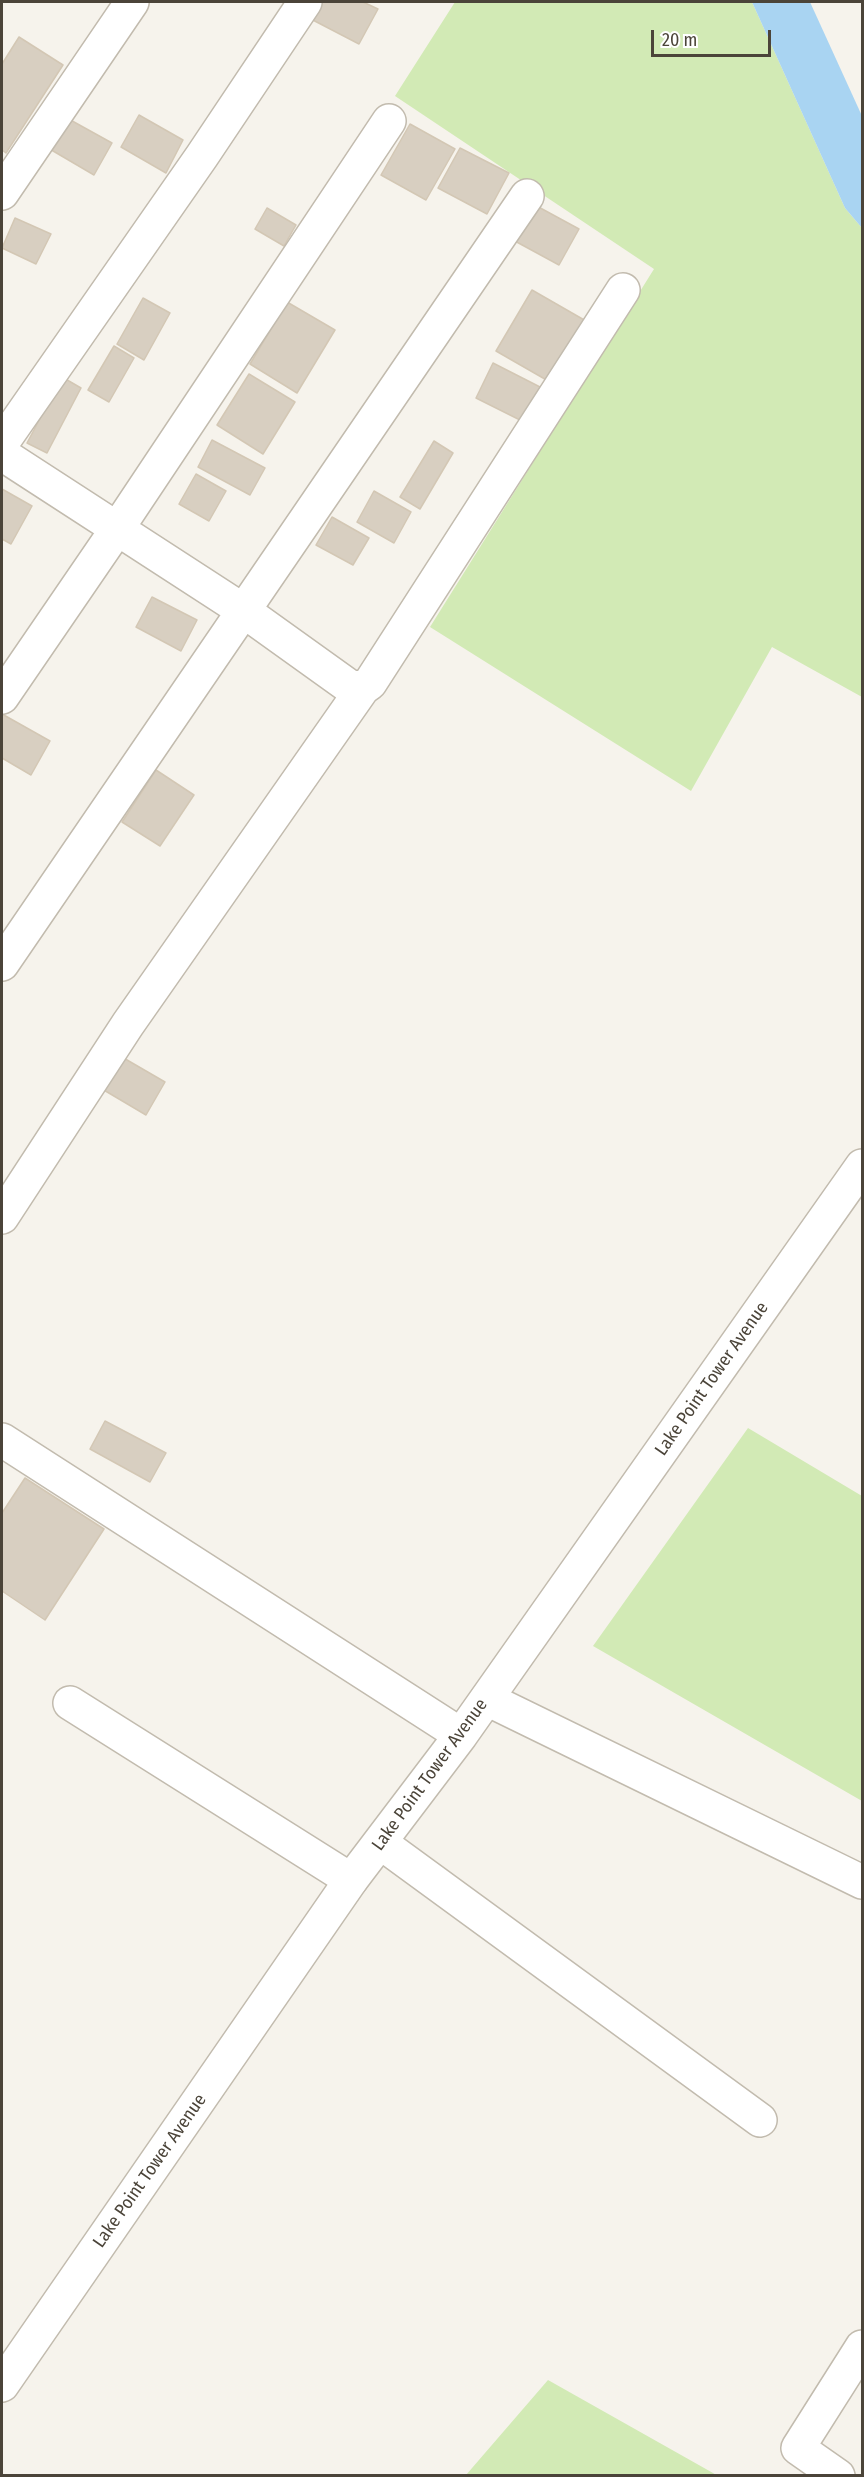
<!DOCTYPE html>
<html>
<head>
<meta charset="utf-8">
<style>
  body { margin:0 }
  #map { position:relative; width:864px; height:2477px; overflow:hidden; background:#f6f3ec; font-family:"Fira Sans Condensed",sans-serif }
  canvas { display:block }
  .frame { position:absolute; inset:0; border:3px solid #4b4439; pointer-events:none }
  .scale { position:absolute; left:651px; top:30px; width:120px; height:27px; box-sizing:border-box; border:3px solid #4b4439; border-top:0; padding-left:8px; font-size:18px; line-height:21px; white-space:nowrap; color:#4b4439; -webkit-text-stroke:4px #fff; paint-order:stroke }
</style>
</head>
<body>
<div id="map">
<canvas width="864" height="2477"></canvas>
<div class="frame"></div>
<div class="scale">20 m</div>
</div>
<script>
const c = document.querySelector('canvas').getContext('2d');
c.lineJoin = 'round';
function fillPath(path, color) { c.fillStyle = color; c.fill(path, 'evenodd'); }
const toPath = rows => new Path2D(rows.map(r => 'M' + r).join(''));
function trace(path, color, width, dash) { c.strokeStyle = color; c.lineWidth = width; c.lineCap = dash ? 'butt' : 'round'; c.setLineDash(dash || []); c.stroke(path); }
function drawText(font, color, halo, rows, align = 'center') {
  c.font = font + ' "Fira Sans Condensed",sans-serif'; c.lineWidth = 4.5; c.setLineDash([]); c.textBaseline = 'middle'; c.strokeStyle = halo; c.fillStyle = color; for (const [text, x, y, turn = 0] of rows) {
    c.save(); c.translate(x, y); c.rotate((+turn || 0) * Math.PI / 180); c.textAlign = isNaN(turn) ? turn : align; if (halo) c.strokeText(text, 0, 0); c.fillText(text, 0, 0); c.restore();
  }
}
const green = toPath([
  [455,2,752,2,845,208,862,228,862,697,772,647,691,791,430,627,654,269,395,96],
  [748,1428,862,1496,862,1801,593,1646],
  [548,2380,713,2473,716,2475,466,2475]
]);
const water = toPath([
  [752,2,810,2,862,116,862,228,845,208]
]);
const building = toPath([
  [316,2,363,2,378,9,359,44,307,17,316,2],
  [19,37,63,65,6,153,2,150,2,64,19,37],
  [139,115,183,140,166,173,121,147,139,115],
  [65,117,112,143,94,175,48,148,65,117],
  [410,124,455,149,426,200,381,175,410,124],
  [460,148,509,173,487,214,438,188,460,148],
  [533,204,579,229,559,265,513,240,533,204],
  [267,208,296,225,284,246,255,229,267,208],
  [15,218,51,234,36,264,2,248,15,218],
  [532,290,586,321,550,382,496,351,532,290],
  [143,298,170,313,144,360,117,344,143,298],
  [287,302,335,330,297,393,250,364,287,302],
  [114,346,134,358,109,402,88,390,114,346],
  [493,363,542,388,524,422,476,398,493,363],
  [249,374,295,402,263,454,217,425,249,374],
  [62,377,81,388,47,453,27,443,62,377],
  [212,440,265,468,250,495,198,467,212,440],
  [434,441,453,453,420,509,400,497,434,441],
  [196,474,226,491,209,521,179,504,196,474],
  [2,489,32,506,11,544,2,539,2,489],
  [374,491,411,512,394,543,357,522,374,491],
  [332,517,369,538,353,565,316,545,332,517],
  [152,597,197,620,181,651,136,627,152,597],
  [2,714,50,741,31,775,2,758,2,714],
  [156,770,194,795,160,846,122,822,156,770],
  [115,1053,165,1082,146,1115,97,1086,115,1053],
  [105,1421,166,1453,150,1482,90,1449,105,1421],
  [25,1478,104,1529,45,1620,2,1591,2,1513,25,1478]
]);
const minor = toPath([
  [2,193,132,2],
  [2,443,202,156,305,2],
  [2,454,244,611,350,687,363,688],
  [2,697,117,529,389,121],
  [2,964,527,196],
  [2,1217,128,1024,363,688,370,683,623,290],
  [487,1699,862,1882],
  [70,1703,351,1880],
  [381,1843,760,2120],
  [838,2476,798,2448,862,2347]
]);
const tertiary = toPath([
  [2,1440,461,1735],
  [2,2385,351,1880,461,1735,862,1166]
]);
const streetNames = [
  ["Lake Point Tower Avenue",712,1379,-55],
  ["Lake Point Tower Avenue",430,1775,-54],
  ["Lake Point Tower Avenue",150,2171,-55]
];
fillPath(green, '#d2eab5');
fillPath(water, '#a9d4f2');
fillPath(building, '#d8cfc1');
trace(building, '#d3c7b4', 1.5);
trace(minor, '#c2bbae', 36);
trace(tertiary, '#c2bbae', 36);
trace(minor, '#fff', 33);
trace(tertiary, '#fff', 33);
drawText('18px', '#4b4439', '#fff', streetNames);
</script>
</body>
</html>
